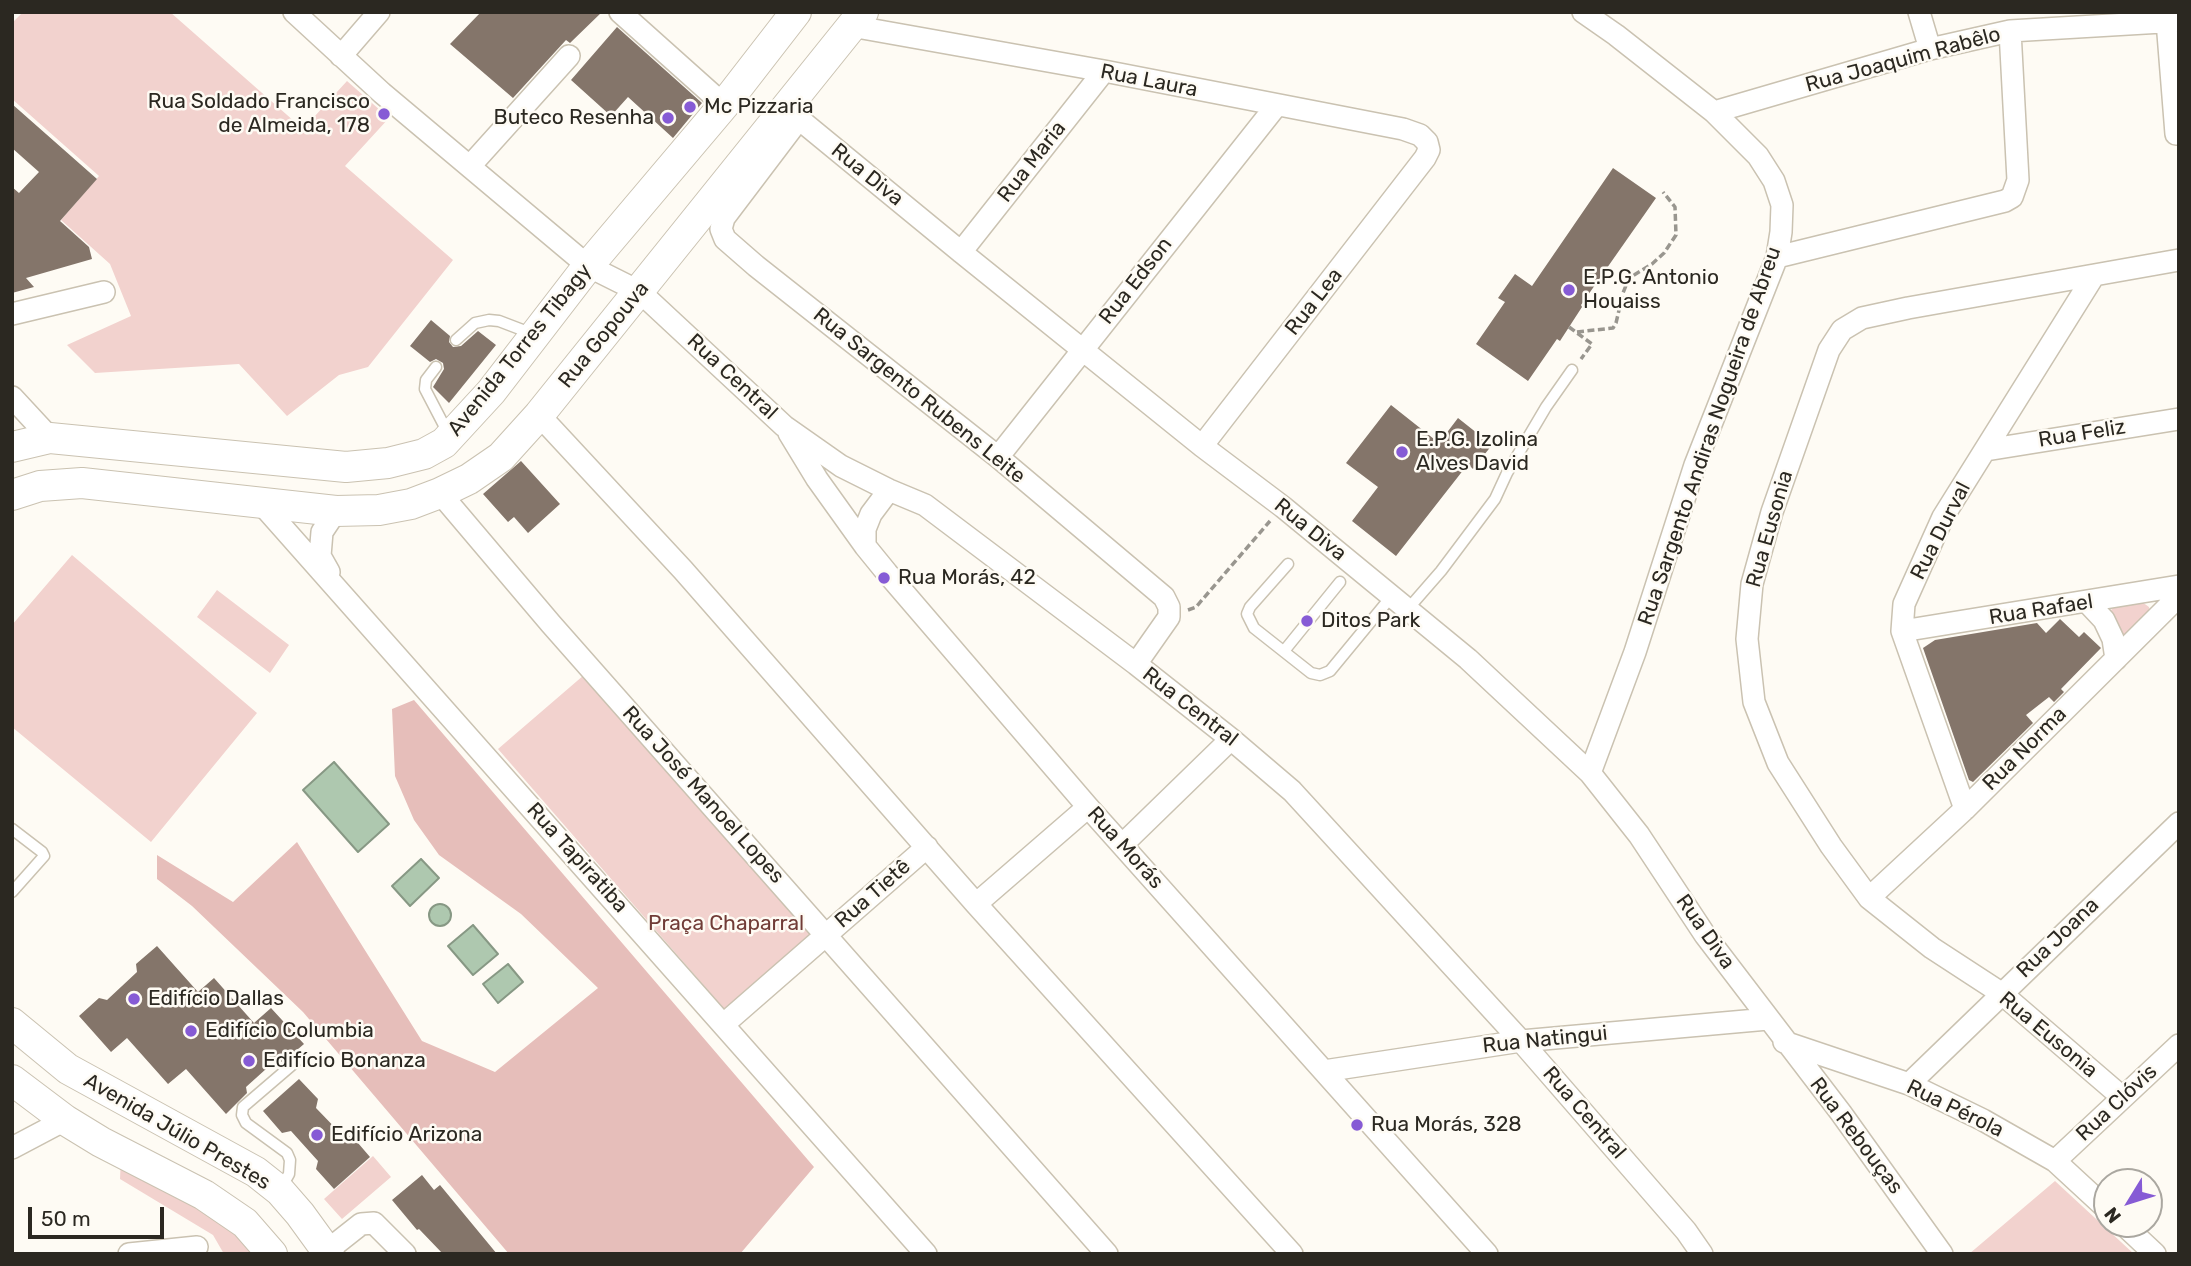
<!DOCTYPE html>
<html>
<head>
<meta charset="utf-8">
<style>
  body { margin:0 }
  #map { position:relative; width:2191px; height:1266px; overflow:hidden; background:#fefbf4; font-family:Rubik,sans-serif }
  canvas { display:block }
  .frame { position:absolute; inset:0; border:14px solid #2b2821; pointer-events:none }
  .north { position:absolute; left:2093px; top:1168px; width:70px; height:70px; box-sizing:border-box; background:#fefbf4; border:2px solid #aaa7a0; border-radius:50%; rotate:232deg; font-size:19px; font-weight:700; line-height:28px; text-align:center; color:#2b2821 }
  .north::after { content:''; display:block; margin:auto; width:24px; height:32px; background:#865bd5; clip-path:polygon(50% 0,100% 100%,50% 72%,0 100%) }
  .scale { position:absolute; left:28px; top:1207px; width:136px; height:32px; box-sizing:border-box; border:4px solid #2b2821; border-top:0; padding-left:9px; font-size:21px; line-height:24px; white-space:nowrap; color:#2b2821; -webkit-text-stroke:5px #fefbf4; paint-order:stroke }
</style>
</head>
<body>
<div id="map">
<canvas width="2191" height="1266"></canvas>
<div class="frame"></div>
<div class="north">N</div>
<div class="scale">50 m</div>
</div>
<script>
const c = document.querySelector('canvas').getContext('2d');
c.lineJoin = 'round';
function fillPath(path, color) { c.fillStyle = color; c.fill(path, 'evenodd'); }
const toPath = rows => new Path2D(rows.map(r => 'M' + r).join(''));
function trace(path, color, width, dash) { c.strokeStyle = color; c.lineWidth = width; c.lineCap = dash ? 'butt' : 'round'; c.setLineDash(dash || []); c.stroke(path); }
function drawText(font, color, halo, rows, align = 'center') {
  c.font = font + ' Rubik,sans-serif'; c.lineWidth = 5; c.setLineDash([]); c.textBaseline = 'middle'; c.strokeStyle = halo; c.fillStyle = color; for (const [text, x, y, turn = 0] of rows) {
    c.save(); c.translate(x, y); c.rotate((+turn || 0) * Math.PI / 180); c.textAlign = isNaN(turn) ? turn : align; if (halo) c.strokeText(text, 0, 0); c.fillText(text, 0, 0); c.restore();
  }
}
const green = toPath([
  [23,12,170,12,303,129,347,81,389,118,345,166,453,260,368,367,339,375,287,416,239,364,95,373,67,345,131,316,110,264,61,220,99,176,12,99,12,23],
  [72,555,257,713,151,842,12,727,12,625],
  [217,590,289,645,270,673,197,617],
  [2142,602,2149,607,2150,611,2122,638,2111,610,2114,607],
  [584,675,812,936,726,1011,498,749],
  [373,1156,391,1177,342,1219,324,1199],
  [121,1157,269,1254,224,1254,213,1235,120,1179],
  [2055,1181,2134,1254,1969,1254]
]);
const forest = toPath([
  [414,700,814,1167,740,1254,509,1254,303,1012,192,906,157,879,157,855,233,902,297,842,422,1041,495,1072,598,988,521,914,439,855,414,820,395,776,392,709]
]);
const water = toPath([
  [334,762,389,824,358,852,303,790,334,762],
  [421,859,439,878,410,906,392,886,421,859],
  '429 915a11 11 0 1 1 22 0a11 11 0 1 1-22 0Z',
  [473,925,498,954,473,975,448,946,473,925],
  [508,964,523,982,498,1003,483,984,508,964]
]);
const building = toPath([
  [481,12,602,12,570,43,566,40,513,98,450,44],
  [617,27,702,103,673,138,628,97,611,116,571,80],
  [12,104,97,179,60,221,89,247,92,259,26,278,34,287,12,293,12,187,19,193,39,172,12,148],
  [1613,168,1656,198,1581,305,1582,307,1560,341,1557,339,1528,381,1476,344,1505,302,1498,298,1515,274,1532,286],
  [431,320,450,336,449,342,453,347,461,346,478,331,496,345,449,403,433,387,444,369,443,363,436,359,430,362,410,346],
  [1391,405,1439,443,1458,418,1492,445,1473,469,1468,464,1396,556,1352,521,1378,487,1346,463],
  [521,461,560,504,528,533,514,517,508,522,483,494],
  [2060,619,2079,637,2084,632,2101,648,2061,689,2064,692,2054,702,2049,697,2026,715,2033,723,1973,782,1969,780,1923,648,1935,640,2037,623,2046,633],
  [157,946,198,992,214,978,254,1023,271,1008,304,1044,283,1062,276,1060,246,1087,247,1093,226,1114,186,1069,168,1084,127,1038,111,1052,79,1016,99,998,107,1000,137,972,136,964],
  [299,1079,318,1099,316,1108,344,1137,352,1136,370,1157,334,1189,316,1169,318,1161,291,1131,282,1133,263,1111],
  [422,1175,434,1190,440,1185,497,1254,443,1254,419,1229,417,1230,392,1200]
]);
const path = toPath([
  [1569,327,1592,344,1581,359],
  [1577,332,1613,328,1616,323,1623,293,1629,278,1652,264,1664,253,1676,235,1675,207,1663,192],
  [1188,610,1196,607,1270,521]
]);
const service = toPath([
  [456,340,475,323,489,320,499,321,533,334],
  [436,367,426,380,425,389,449,435],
  [1288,564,1250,607,1247,614,1254,628,1311,673,1320,675,1330,671,1391,597],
  [1407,610,1441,571,1495,499,1507,473,1546,407,1572,370],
  [1284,651,1340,582],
  [12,829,42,852,44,856,12,892],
  [281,1188,289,1174,290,1160,287,1153,246,1123,242,1115,243,1107,299,1059]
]);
const minor = toPath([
  [294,12,382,93,588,266,640,292,784,426,841,466,889,490,925,505,1136,664,1231,739,1292,791,1521,1041,1686,1231,1702,1254],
  [620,12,724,105],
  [1583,12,1616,35,1714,112,1758,156,1774,181,1782,205,1781,232,1777,257,1695,465,1635,652,1590,773],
  [1919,12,1930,49],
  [2167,21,2176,134],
  [851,26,1104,71,1403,129,1420,135,1427,142,1429,150,1425,158,1202,446],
  [341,56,379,12],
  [790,102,799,119,961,252,1202,446,1283,507,1468,659,1590,773,1639,835,1705,935,1841,1113,1942,1254],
  [1714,112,1930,49,2010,31,2179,21],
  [799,119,724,218,721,229,725,239,756,266,998,457,1164,597,1169,607,1169,617,1136,664],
  [470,166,569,56],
  [961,252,1104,71],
  [1777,257,2005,201,2012,197,2018,180,2010,31],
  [12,314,104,292],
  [12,397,50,438],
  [539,415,683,570,976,904,1292,1254],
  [789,433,817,479,865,546,887,573,1088,807,1487,1254],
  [1986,450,2179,419],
  [998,457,1276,106],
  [440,493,551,624,1107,1254],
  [260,502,926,1254],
  [865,546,865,529,871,514,889,490],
  [329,572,320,556,322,532,336,511],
  [2088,603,2104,620,2113,639,2116,659],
  [1902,631,2179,586],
  [1965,809,1902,631,1904,604,1943,517,2093,277],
  [1122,845,1231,739],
  [1869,898,1965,809,2179,596],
  [976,904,1088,807],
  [724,1024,927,847],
  [1784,1042,1909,1084,1983,1120,2055,1161,2107,1209],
  [1324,1071,1521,1041,1768,1019],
  [1909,1084,2179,823],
  [2122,1097,2001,993,1932,948,1869,898,1831,846,1778,763,1754,702,1747,639,1752,584,1772,512,1829,350,1842,330,1862,318,1908,308,2179,260],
  [12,1148,65,1120],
  [2055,1161,2179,1045],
  [2123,1224,2155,1254],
  [328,1250,361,1224,374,1223,405,1254],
  [129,1254,197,1247]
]);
const secondary = toPath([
  [12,447,50,438,346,467,388,463,424,454,444,443,491,392,588,266,724,105,796,12],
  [12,495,40,486,82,483,336,511,379,510,411,504,440,493,469,479,501,457,539,415,863,12],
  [12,1023,68,1069,256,1172,280,1191,300,1214,329,1254],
  [12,1080,65,1120,101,1142,204,1195,245,1223,272,1254]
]);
const markers = [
  [690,107,7,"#865bd5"],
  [384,114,7,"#865bd5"],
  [668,118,7,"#865bd5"],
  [1569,290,7,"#865bd5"],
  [1402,452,7,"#865bd5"],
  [884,578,7,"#865bd5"],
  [1307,621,7,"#865bd5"],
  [134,999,7,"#865bd5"],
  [191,1031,7,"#865bd5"],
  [249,1061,7,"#865bd5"],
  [1357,1125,7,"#865bd5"],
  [317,1135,7,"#865bd5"]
];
const streetNames = [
  ["Rua Joaquim Rabêlo",1903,60,-15],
  ["Rua Laura",1149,81,11],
  ["Rua Maria",1032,162,-52],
  ["Rua Diva",867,175,39],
  ["Rua Edson",1136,281,-52],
  ["Rua Lea",1314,302,-52],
  ["Rua Gopouva",604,335,-51],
  ["Avenida Torres Tibagy",520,350,-51],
  ["Rua Central",732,377,43],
  ["Rua Sargento Rubens Leite",919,396,39],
  ["Rua Feliz",2082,434,-9],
  ["Rua Sargento Andiras Nogueira de Abreu",1710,436,-71],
  ["Rua Eusonia",1770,529,-74],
  ["Rua Diva",1310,530,39],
  ["Rua Durval",1941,531,-63],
  ["Rua Rafael",2041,610,-9],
  ["Rua Central",1190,707,38],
  ["Rua Norma",2025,749,-45],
  ["Rua José Manoel Lopes",703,795,48],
  ["Rua Morás",1125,848,48],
  ["Rua Tapiratiba",577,858,48],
  ["Rua Tietê",873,894,-41],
  ["Rua Diva",1705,932,55],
  ["Rua Joana",2058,938,-44],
  ["Rua Eusonia",2048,1035,40],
  ["Rua Natingui",1545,1040,-6],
  ["Rua Clóvis",2117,1103,-43],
  ["Rua Pérola",1955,1109,26],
  ["Rua Central",1584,1113,49],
  ["Avenida Júlio Prestes",177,1132,30],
  ["Rua Rebouças",1856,1136,53]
];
const poiNames = [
  ["Rua Soldado Francisco",370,102,"right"],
  ["de Almeida, 178",370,126,"right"],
  ["Mc Pizzaria",704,107],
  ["Buteco Resenha",654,118,"right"],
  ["E.P.G. Antonio",1583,278],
  ["Houaiss",1583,302],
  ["E.P.G. Izolina",1416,440],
  ["Alves David",1416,464],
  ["Rua Morás, 42",898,578],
  ["Ditos Park",1321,621],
  ["Edifício Dallas",148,999],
  ["Edifício Columbia",205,1031],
  ["Edifício Bonanza",263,1061],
  ["Rua Morás, 328",1371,1125],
  ["Edifício Arizona",331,1135]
];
const parkNames = [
  ["Praça Chaparral",726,924]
];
fillPath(green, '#f2d2ce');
fillPath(forest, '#e6beba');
fillPath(water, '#aec8af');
trace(water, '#879884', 2);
fillPath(building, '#84756a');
trace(service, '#cac2b1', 13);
trace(minor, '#cac2b1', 24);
trace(secondary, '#cac2b1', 32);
trace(path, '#99968f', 3.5, [7, 3.5]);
trace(service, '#fff', 10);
trace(minor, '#fff', 21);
trace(secondary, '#fff', 30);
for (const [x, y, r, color] of markers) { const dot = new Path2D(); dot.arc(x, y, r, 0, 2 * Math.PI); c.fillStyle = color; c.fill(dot); trace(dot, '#fefbf4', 2.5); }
drawText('21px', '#2b2821', '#fefbf4', streetNames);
drawText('21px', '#2b2821', '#fefbf4', poiNames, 'left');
drawText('21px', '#713c37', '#fefbf4', parkNames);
</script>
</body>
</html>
